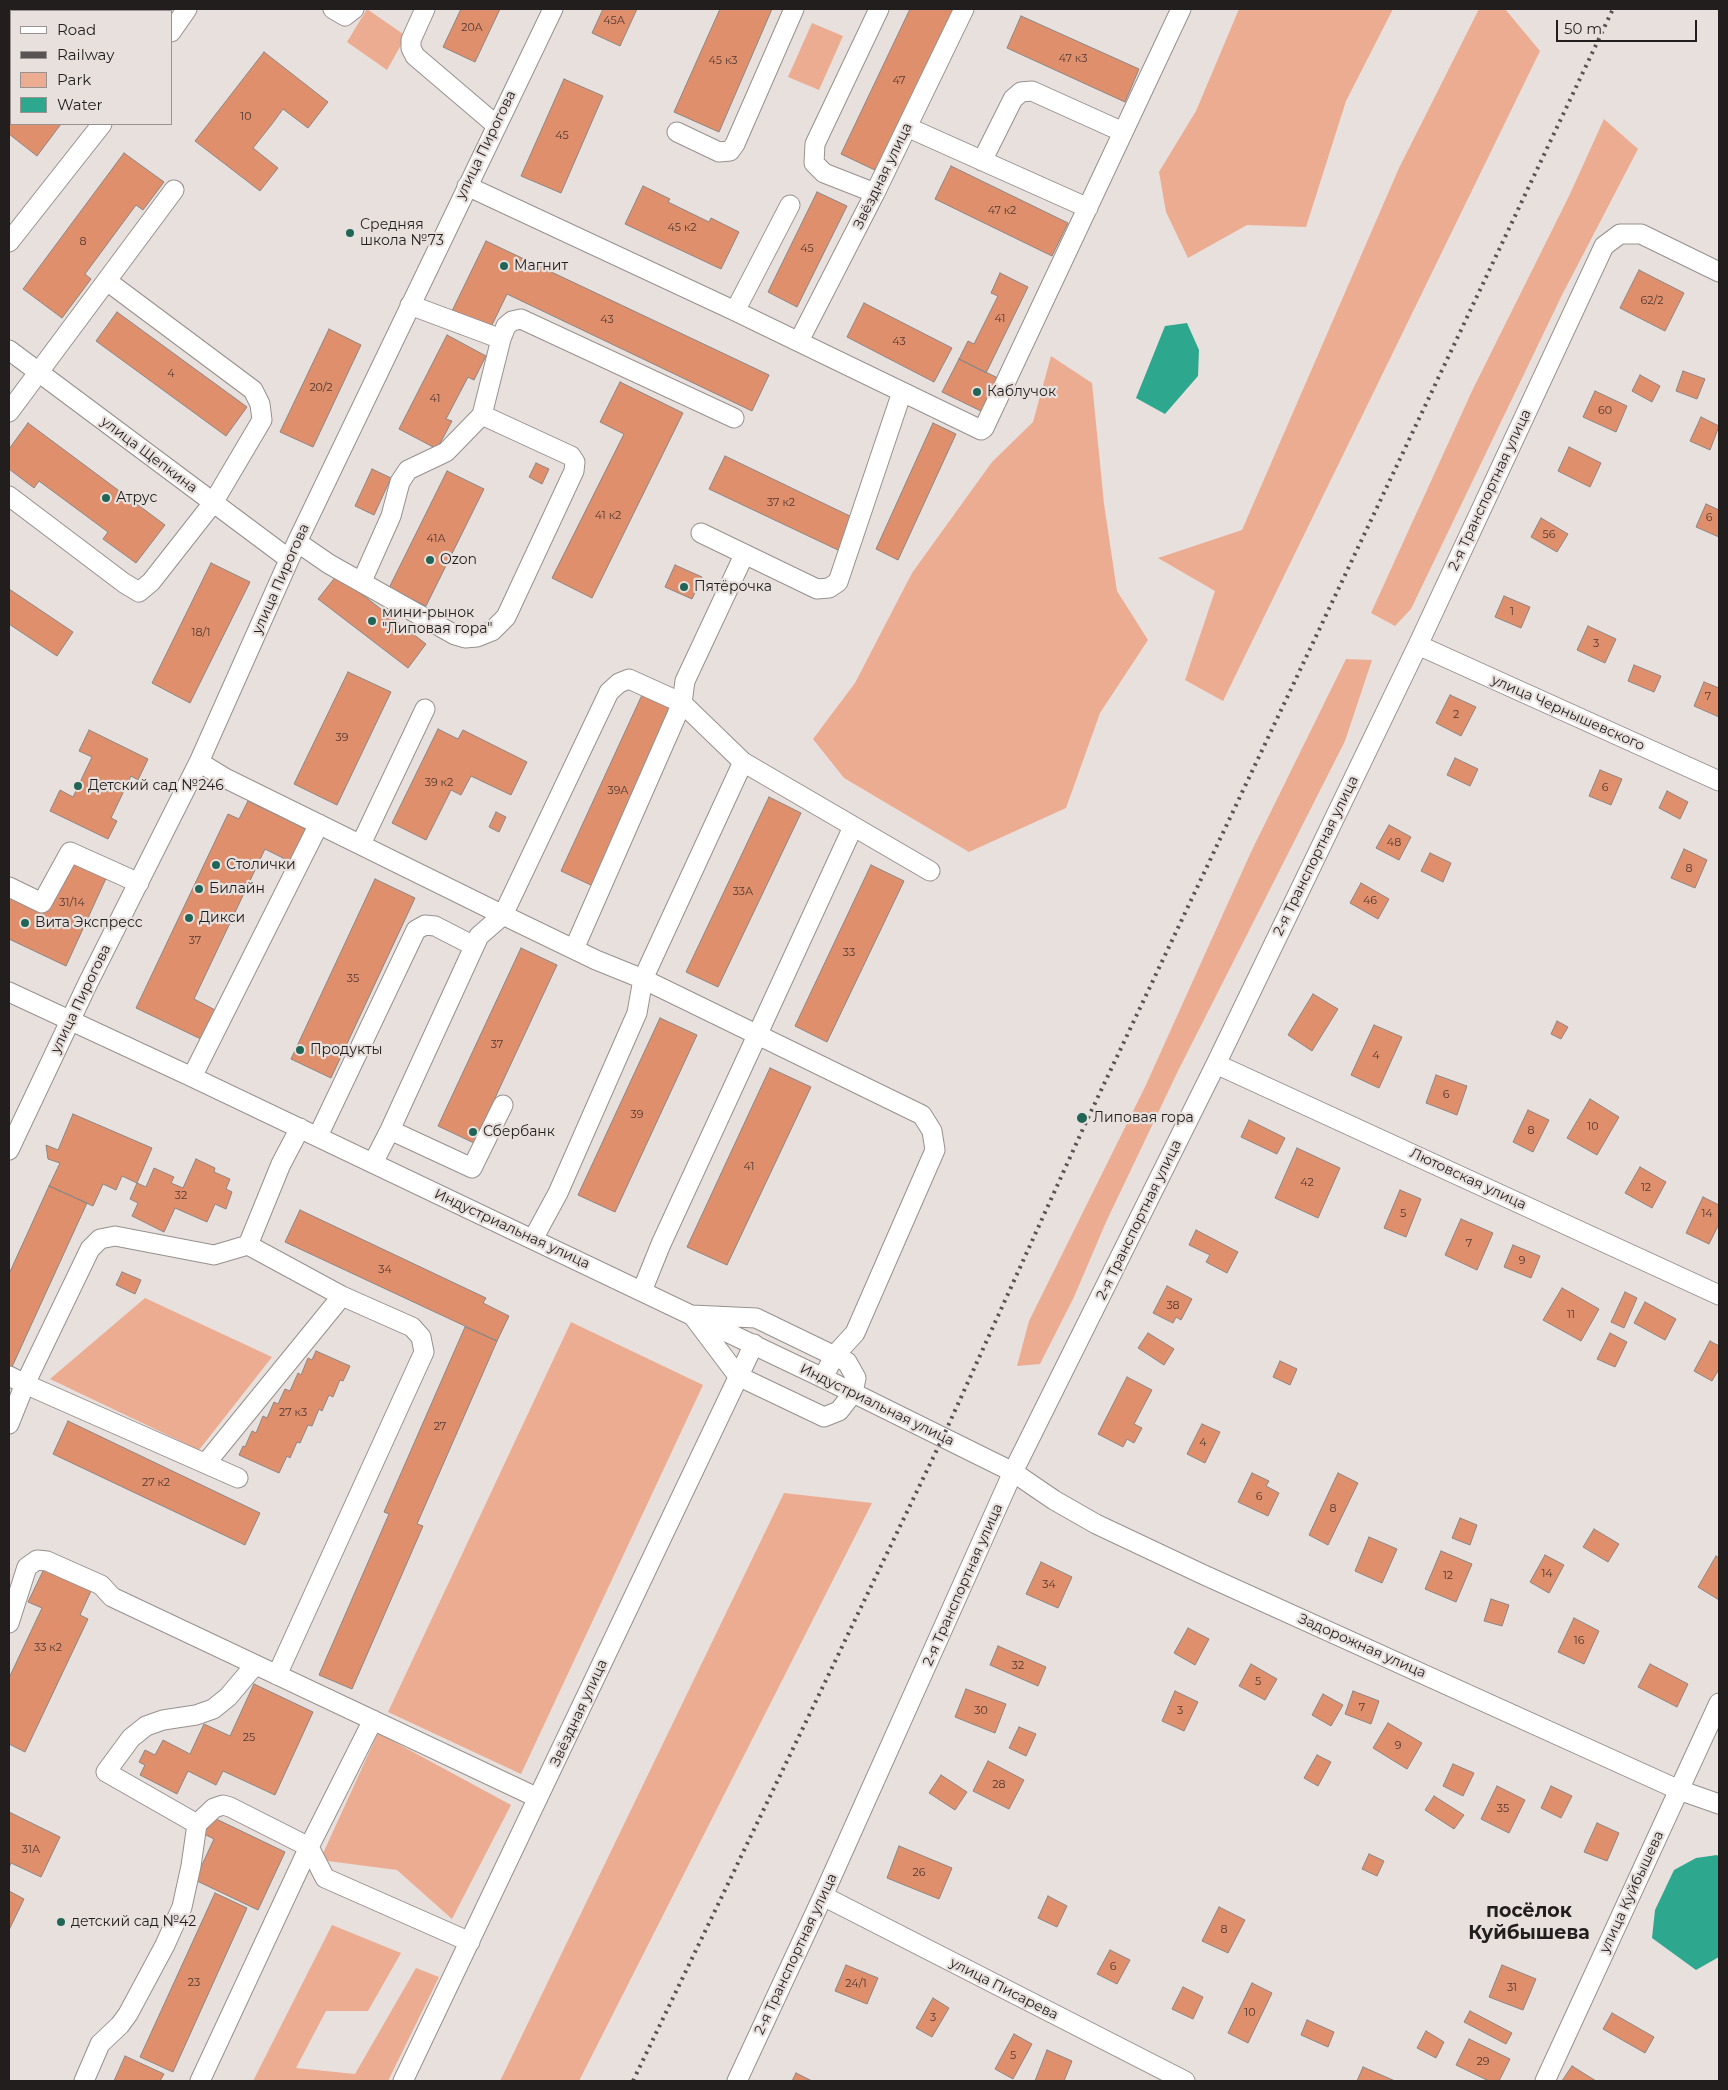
<!DOCTYPE html>
<html>
<head>
<meta charset="utf-8">
<style>
  body { margin:0 }
  #map { position:relative; width:1728px; height:2090px; overflow:hidden; background:#e8e0dd; font-family:Montserrat,sans-serif }
  canvas { display:block }
  .frame { position:absolute; inset:0; border:10px solid #211e1d; pointer-events:none }
  .legend { position:absolute; left:10px; top:10px; width:162px; height:115px; box-sizing:border-box; background:#e8e0dd; border:1px solid #989290; margin:0; padding:6px 9px; list-style:none; font-size:15px; color:#211e1d }
  .legend li { display:flex; align-items:center; gap:10px; height:25px }
  .legend b { width:25px; border:1px solid #989290 }
  .scale { position:absolute; left:1556px; top:20px; width:141px; height:22px; box-sizing:border-box; border:2px solid #211e1d; border-top:0; padding-left:6px; font-size:15px; line-height:18px; white-space:nowrap; color:#211e1d; -webkit-text-stroke:4px #e8e0dd; paint-order:stroke }
</style>
</head>
<body>
<div id="map">
<canvas width="1728" height="2090"></canvas>
<div class="frame"></div>
<ul class="legend">
<li><b style="height:6px;background:#fff"></b>Road</li>
<li><b style="height:6px;background:#595453"></b>Railway</li>
<li><b style="height:14px;background:#ebac92"></b>Park</li>
<li><b style="height:14px;background:#2ea78f"></b>Water</li>
</ul>
<div class="scale">50 m</div>
</div>
<script>
const c = document.querySelector('canvas').getContext('2d');
c.lineJoin = 'round';
function fillPath(path, color) { c.fillStyle = color; c.fill(path, 'evenodd'); }
const toPath = rows => new Path2D(rows.map(r => 'M' + r).join(''));
function trace(path, color, width, dash) { c.strokeStyle = color; c.lineWidth = width; c.lineCap = dash ? 'butt' : 'round'; c.setLineDash(dash || []); c.stroke(path); }
function drawText(font, color, halo, rows, align = 'center') {
  c.font = font + ' Montserrat,sans-serif'; c.lineWidth = 4.5; c.setLineDash([]); c.textBaseline = 'middle'; c.strokeStyle = halo; c.fillStyle = color; for (const [text, x, y, turn = 0] of rows) {
    c.save(); c.translate(x, y); c.rotate((+turn || 0) * Math.PI / 180); c.textAlign = isNaN(turn) ? turn : align; if (halo) c.strokeText(text, 0, 0); c.fillText(text, 0, 0); c.restore();
  }
}
const green = toPath([
  [367,9,406,36,387,70,347,42],
  [1239,9,1393,9,1346,101,1306,227,1247,225,1188,258,1166,212,1159,172,1196,111],
  [1479,9,1505,9,1540,51,1223,701,1185,680,1215,591,1158,558,1242,530,1399,168],
  [812,23,843,36,819,90,788,77],
  [1604,119,1638,149,1562,295,1411,609,1395,626,1371,613,1472,391,1570,194],
  [1051,356,1092,383,1104,504,1117,591,1148,640,1100,713,1066,808,969,852,844,778,813,739,855,683,912,573,992,462,1033,422],
  [1346,659,1372,660,1345,741,1178,1071,1106,1222,1074,1297,1040,1364,1017,1366,1029,1321,1145,1087,1251,852],
  [145,1298,272,1357,199,1450,50,1379],
  [571,1322,703,1385,521,1774,388,1712],
  [784,1493,872,1503,579,2081,500,2081],
  [378,1733,511,1805,452,1919,397,1870,320,1860],
  [332,1925,401,1953,368,2011,326,2011,296,2068,355,2074,416,1968,439,1977,388,2081,253,2081]
]);
const water = toPath([
  [1187,323,1199,350,1198,376,1165,414,1136,398,1165,326],
  [1717,1855,1719,1857,1719,1957,1696,1970,1652,1938,1655,1910,1674,1870,1696,1858]
]);
const building = toPath([
  [94,9,101,9,104,11,92,11,94,9],
  [461,9,500,9,475,62,443,47,461,9],
  [603,9,637,9,620,46,592,33,603,9],
  [720,9,772,9,719,132,674,112,720,9],
  [910,9,956,9,879,172,841,154,910,9],
  [1021,16,1139,69,1125,102,1007,48,1021,16],
  [264,52,328,102,308,128,283,109,272,124,253,148,278,168,260,191,195,141,264,52],
  [564,79,603,96,561,193,521,176,564,79],
  [11,118,11,124,61,124,37,156,9,134,9,121,11,118],
  [124,153,164,182,143,210,136,205,85,274,91,279,62,318,23,289,124,153],
  [951,166,1068,223,1052,256,935,199,951,166],
  [643,186,670,199,668,202,709,222,711,218,739,232,721,269,625,224,643,186],
  [817,192,847,206,797,307,768,292,817,192],
  [486,241,769,375,752,411,507,294,490,329,452,311,486,241],
  [1639,270,1684,293,1665,331,1620,308,1639,270],
  [1000,273,1028,287,986,373,959,359,968,341,974,344,998,296,991,293,1000,273],
  [864,303,952,348,934,382,847,337,864,303],
  [117,312,247,407,226,436,96,341,117,312],
  [329,329,361,345,313,447,280,432,329,329],
  [447,335,486,356,474,380,468,377,446,419,452,421,437,449,399,429,447,335],
  [959,359,1002,380,985,413,942,392,959,359],
  [1683,371,1705,379,1697,399,1676,391,1683,371],
  [1640,375,1660,386,1652,402,1632,391,1640,375],
  [620,382,683,413,592,598,552,578,624,434,600,422,620,382],
  [1595,391,1627,406,1616,432,1583,417,1595,391],
  [1701,417,1719,426,1710,450,1690,441,1701,417],
  [28,423,165,525,136,563,103,539,108,532,39,481,34,488,9,469,9,449,28,423],
  [933,423,956,434,898,560,876,549,933,423],
  [1569,447,1601,463,1590,487,1558,471,1569,447],
  [725,456,854,518,838,550,709,489,725,456],
  [536,463,549,469,542,484,529,477,536,463],
  [372,469,391,478,374,515,355,506,372,469],
  [447,471,484,489,426,606,389,588,447,471],
  [1706,504,1719,510,1719,537,1696,527,1706,504],
  [1541,518,1568,534,1557,552,1531,537,1541,518],
  [211,563,250,582,190,703,152,683,211,563],
  [675,565,702,577,692,599,665,587,675,565],
  [337,575,426,644,408,668,318,599,337,575],
  [9,589,73,632,57,656,9,624,9,589],
  [1504,596,1530,607,1521,628,1495,617,1504,596],
  [1588,626,1616,639,1605,663,1577,650,1588,626],
  [1634,665,1661,676,1654,692,1628,681,1634,665],
  [348,672,391,692,337,805,294,784,348,672],
  [1704,682,1719,688,1719,717,1694,706,1704,682],
  [642,695,675,710,595,887,561,871,642,695],
  [1450,695,1476,707,1461,736,1436,723,1450,695],
  [438,729,458,739,463,730,527,762,511,795,471,776,461,795,451,790,426,840,392,823,438,729],
  [89,730,148,759,138,780,131,776,111,818,117,821,108,839,50,811,60,790,73,797,92,757,79,751,89,730],
  [1455,758,1478,769,1470,786,1447,775,1455,758],
  [1600,770,1622,779,1611,805,1589,796,1600,770],
  [1667,791,1688,802,1680,819,1659,808,1667,791],
  [769,797,801,813,718,987,686,972,769,797],
  [248,801,308,830,293,863,265,849,194,999,217,1011,203,1040,136,1008,228,814,239,819,248,801],
  [496,812,506,817,499,832,489,827,496,812],
  [1389,825,1411,837,1399,860,1376,848,1389,825],
  [1684,849,1707,860,1695,888,1671,878,1684,849],
  [1430,853,1451,863,1443,882,1421,871,1430,853],
  [70,857,108,874,66,966,9,939,9,894,45,911,70,857],
  [871,865,904,881,827,1042,795,1026,871,865],
  [375,879,415,898,331,1078,291,1059,375,879],
  [1361,883,1389,899,1378,919,1350,903,1361,883],
  [521,948,557,965,474,1143,438,1126,521,948],
  [1313,994,1338,1009,1312,1051,1288,1035,1313,994],
  [660,1018,697,1035,615,1212,578,1195,660,1018],
  [1557,1021,1568,1027,1561,1039,1551,1034,1557,1021],
  [1374,1025,1402,1037,1379,1088,1351,1075,1374,1025],
  [770,1068,811,1087,727,1265,687,1247,770,1068],
  [1436,1075,1467,1086,1457,1115,1426,1103,1436,1075],
  [1590,1099,1619,1117,1597,1155,1567,1138,1590,1099],
  [1528,1110,1549,1120,1533,1152,1513,1142,1528,1110],
  [73,1114,152,1148,137,1183,122,1176,116,1190,103,1184,93,1206,49,1186,60,1163,48,1159,46,1145,58,1150,73,1114],
  [1249,1120,1285,1138,1277,1154,1241,1137,1249,1120],
  [1297,1148,1340,1168,1318,1218,1275,1198,1297,1148],
  [196,1159,215,1168,214,1172,230,1179,226,1189,232,1192,226,1209,215,1204,207,1222,175,1208,164,1232,132,1216,138,1203,130,1199,137,1183,146,1187,154,1168,174,1177,171,1183,183,1188,196,1159],
  [1640,1167,1666,1182,1652,1208,1625,1193,1640,1167],
  [49,1186,87,1203,11,1369,9,1368,9,1274,49,1186],
  [1400,1190,1421,1199,1406,1237,1384,1228,1400,1190],
  [1703,1197,1719,1205,1719,1224,1709,1244,1686,1233,1703,1197],
  [300,1210,486,1298,483,1303,509,1316,497,1341,285,1242,300,1210],
  [1461,1219,1493,1233,1477,1270,1445,1255,1461,1219],
  [1196,1230,1238,1252,1227,1273,1206,1262,1210,1255,1189,1245,1196,1230],
  [1513,1245,1540,1256,1531,1278,1504,1267,1513,1245],
  [122,1272,141,1280,135,1294,116,1285,122,1272],
  [1167,1286,1192,1299,1181,1320,1176,1317,1173,1323,1153,1313,1167,1286],
  [1562,1288,1599,1309,1581,1341,1543,1320,1562,1288],
  [1625,1292,1637,1298,1624,1328,1611,1322,1625,1292],
  [1645,1302,1676,1319,1665,1340,1634,1323,1645,1302],
  [465,1327,497,1341,417,1524,423,1526,352,1689,319,1675,389,1514,384,1512,465,1327],
  [1148,1333,1174,1349,1164,1365,1138,1348,1148,1333],
  [1610,1333,1627,1342,1615,1367,1597,1359,1610,1333],
  [1710,1341,1719,1346,1719,1369,1712,1381,1694,1371,1710,1341],
  [316,1351,350,1366,343,1381,340,1380,333,1397,329,1395,322,1411,319,1409,312,1426,308,1425,300,1443,297,1442,290,1458,287,1456,279,1473,239,1455,243,1446,245,1447,252,1431,256,1433,263,1416,267,1418,274,1402,278,1404,285,1389,290,1391,298,1373,301,1375,308,1358,312,1360,316,1351],
  [1280,1361,1297,1369,1290,1385,1273,1377,1280,1361],
  [1127,1377,1152,1390,1134,1424,1142,1428,1134,1443,1127,1439,1123,1447,1098,1434,1127,1377],
  [68,1421,260,1513,245,1545,53,1454,68,1421],
  [1202,1424,1220,1432,1205,1463,1187,1454,1202,1424],
  [1252,1473,1269,1481,1266,1486,1279,1493,1268,1516,1238,1502,1252,1473],
  [1338,1473,1358,1483,1328,1545,1309,1535,1338,1473],
  [1460,1518,1477,1525,1470,1545,1452,1538,1460,1518],
  [1594,1529,1619,1544,1608,1562,1583,1547,1594,1529],
  [1369,1537,1397,1549,1382,1583,1355,1571,1369,1537],
  [1441,1551,1472,1564,1456,1602,1425,1589,1441,1551],
  [1545,1555,1564,1565,1549,1593,1530,1582,1545,1555],
  [1716,1556,1719,1558,1719,1600,1698,1587,1716,1556],
  [1041,1562,1072,1577,1058,1608,1026,1594,1041,1562],
  [44,1569,91,1591,80,1615,88,1619,25,1752,9,1744,9,1678,42,1608,28,1602,44,1569],
  [1491,1599,1509,1605,1502,1626,1484,1621,1491,1599],
  [1574,1618,1599,1631,1584,1664,1558,1652,1574,1618],
  [1188,1628,1209,1639,1195,1665,1174,1653,1188,1628],
  [998,1646,1046,1667,1038,1686,990,1665,998,1646],
  [1251,1664,1277,1679,1265,1700,1239,1686,1251,1664],
  [1650,1664,1688,1684,1677,1707,1638,1687,1650,1664],
  [254,1684,313,1712,275,1795,223,1771,216,1785,188,1771,177,1794,140,1775,145,1765,139,1762,145,1750,155,1755,163,1740,190,1754,204,1724,230,1736,254,1684],
  [966,1689,1006,1704,995,1733,955,1717,966,1689],
  [1175,1691,1198,1702,1184,1731,1162,1721,1175,1691],
  [1353,1691,1379,1701,1371,1724,1345,1714,1353,1691],
  [1323,1694,1343,1705,1331,1726,1312,1715,1323,1694],
  [1388,1723,1422,1743,1407,1769,1373,1748,1388,1723],
  [1019,1727,1036,1734,1026,1756,1009,1748,1019,1727],
  [1317,1755,1331,1762,1318,1786,1304,1778,1317,1755],
  [988,1761,1024,1780,1009,1809,973,1791,988,1761],
  [1453,1764,1474,1773,1463,1796,1443,1786,1453,1764],
  [941,1775,967,1792,955,1810,929,1793,941,1775],
  [1497,1786,1525,1800,1509,1833,1481,1819,1497,1786],
  [1551,1786,1572,1796,1561,1818,1541,1808,1551,1786],
  [1434,1796,1464,1815,1454,1829,1425,1810,1434,1796],
  [9,1812,60,1837,41,1877,11,1863,9,1868,9,1812],
  [212,1817,285,1852,258,1910,195,1880,214,1839,204,1834,212,1817],
  [1597,1823,1619,1833,1607,1861,1584,1852,1597,1823],
  [899,1846,952,1868,939,1899,887,1878,899,1846],
  [1369,1854,1384,1861,1377,1876,1362,1869,1369,1854],
  [9,1891,24,1899,9,1930,9,1891],
  [215,1893,247,1908,173,2072,140,2057,215,1893],
  [1048,1896,1067,1906,1057,1927,1038,1918,1048,1896],
  [1219,1907,1245,1920,1228,1953,1202,1941,1219,1907],
  [1110,1950,1130,1960,1117,1984,1097,1974,1110,1950],
  [846,1965,878,1978,867,2004,835,1991,846,1965],
  [1502,1965,1536,1979,1523,2010,1489,1997,1502,1965],
  [1252,1983,1272,1993,1248,2043,1228,2033,1252,1983],
  [1183,1987,1203,1997,1193,2019,1172,2009,1183,1987],
  [933,1998,949,2008,932,2037,916,2028,933,1998],
  [1470,2011,1512,2033,1506,2044,1464,2022,1470,2011],
  [1612,2013,1654,2037,1645,2053,1603,2029,1612,2013],
  [1307,2020,1334,2032,1328,2047,1301,2035,1307,2020],
  [1426,2031,1444,2042,1436,2058,1417,2048,1426,2031],
  [1014,2034,1032,2044,1013,2079,995,2069,1014,2034],
  [1469,2039,1510,2059,1499,2081,1489,2081,1456,2065,1469,2039],
  [1047,2050,1072,2061,1064,2081,1035,2081,1047,2050],
  [125,2056,164,2074,160,2081,114,2081,125,2056],
  [1572,2066,1596,2081,1562,2081,1572,2066],
  [1363,2067,1395,2081,1357,2081,1363,2067],
  [796,2073,812,2081,792,2081,796,2073]
]);
const minor = toPath([
  [333,9,345,16,354,9],
  [425,9,411,40,411,48,415,56,496,125],
  [171,32,187,9],
  [907,127,1088,208],
  [677,132,719,152,730,151,735,144,794,9],
  [982,161,1013,99,1021,92,1032,91,1123,132],
  [467,186,735,311,981,430,984,428,1181,9],
  [875,193,824,173,814,163,815,144,879,9],
  [9,242,102,124],
  [410,305,501,339,506,326,512,321,521,319,734,418],
  [735,311,790,205],
  [799,341,875,193,964,9],
  [9,350,289,559],
  [9,412,174,190],
  [482,415,501,339],
  [9,496,124,583,139,592,151,582,213,503,262,420,260,404,253,390,107,281],
  [701,533,817,589,829,588,838,582,902,392],
  [297,542,329,564,455,635,465,638,477,637,492,631,506,617,574,471,575,462,571,456,482,415,446,452,408,470,400,482,391,516,362,581],
  [1418,645,1719,781],
  [199,762,225,778,503,915,596,960,643,979,922,1115,932,1131,935,1150,855,1333,834,1356,823,1378],
  [361,844,425,709],
  [9,887,42,903,70,852,139,883],
  [574,949,682,703,685,681,744,555],
  [9,992,192,1077,823,1378,1013,1472,1054,1500,1096,1524,1202,1574,1679,1790,1719,1804],
  [1216,1064,1719,1295],
  [192,1077,319,824],
  [390,1130,472,1168,503,1105],
  [318,1136,416,930,425,925,435,926,474,946],
  [9,1150,88,983,199,762,297,542,553,9],
  [373,1163,390,1130,479,936,503,915,609,692,619,683,629,679,682,703,743,762,930,871],
  [533,1239,558,1193,637,1013,643,979,743,762],
  [248,1245,342,1296,412,1327,421,1337,424,1352,277,1675],
  [642,1291,661,1244,853,827],
  [692,1315,756,1318,847,1362,856,1378,853,1393,839,1411,824,1417,738,1376,692,1315],
  [9,1376,25,1384,90,1249,100,1239,115,1236,214,1255,248,1245,281,1164,300,1128],
  [9,1424,25,1384,238,1478],
  [206,1463,342,1296],
  [9,1623,27,1567,37,1560,47,1561,101,1585,112,1597,538,1798],
  [255,1665,228,1697,213,1709,196,1715,163,1720,146,1726,131,1738,106,1772,197,1824,214,1808,223,1805,230,1807,309,1847,325,1878,470,1942],
  [823,1896,1185,2081],
  [84,2081,100,2044,120,2025,128,2014,165,1945,182,1907,191,1866,197,1824],
  [200,2081,309,1847,373,1720],
  [403,2081,754,1344],
  [737,2081,823,1896,1013,1472,1216,1064,1418,645,1604,246,1620,234,1641,234,1719,272],
  [1545,2081,1719,1703]
]);
const rail = toPath([
  [633,2081,943,1437,1087,1120,1613,9]
]);
const markers = [
  [350,233,5,"#216557"],
  [504,266,5,"#216557"],
  [977,392,5,"#216557"],
  [106,498,5,"#216557"],
  [430,560,5,"#216557"],
  [684,587,5,"#216557"],
  [372,621,5,"#216557"],
  [78,786,5,"#216557"],
  [216,865,5,"#216557"],
  [199,889,5,"#216557"],
  [189,918,5,"#216557"],
  [25,923,5,"#216557"],
  [300,1050,5,"#216557"],
  [1082,1118,6,"#216557"],
  [473,1132,5,"#216557"],
  [61,1922,5,"#216557"]
];
const numberNames = [
  ["45А",614,21],
  ["20А",472,28],
  ["47 к3",1073,59],
  ["45 к3",723,61],
  ["47",899,81],
  ["10",246,117],
  ["45",562,136],
  ["47 к2",1002,211],
  ["45 к2",682,228],
  ["8",83,242],
  ["45",807,249],
  ["62/2",1652,301],
  ["41",1000,319],
  ["43",607,320],
  ["43",899,342],
  ["4",171,374],
  ["20/2",321,388],
  ["41",435,399],
  ["60",1605,411],
  ["37 к2",781,503],
  ["41 к2",608,516],
  ["6",1709,518],
  ["56",1549,535],
  ["41А",436,539],
  ["1",1512,612],
  ["18/1",201,633],
  ["3",1596,644],
  ["7",1708,697],
  ["2",1456,715],
  ["39",342,738],
  ["39 к2",439,783],
  ["6",1605,788],
  ["39А",618,791],
  ["48",1394,843],
  ["8",1689,869],
  ["33А",743,892],
  ["46",1370,901],
  ["31/14",72,903],
  ["37",195,941],
  ["33",849,953],
  ["35",353,979],
  ["37",497,1045],
  ["4",1376,1056],
  ["6",1446,1095],
  ["39",637,1115],
  ["10",1593,1127],
  ["8",1531,1131],
  ["41",749,1167],
  ["42",1307,1183],
  ["12",1646,1188],
  ["32",181,1196],
  ["5",1403,1214],
  ["14",1707,1214],
  ["7",1469,1244],
  ["9",1522,1261],
  ["34",385,1270],
  ["38",1173,1306],
  ["11",1571,1315],
  ["27 к3",293,1413],
  ["27",440,1427],
  ["4",1203,1443],
  ["27 к2",156,1483],
  ["6",1259,1497],
  ["8",1333,1509],
  ["14",1547,1574],
  ["12",1448,1576],
  ["34",1049,1585],
  ["16",1579,1641],
  ["33 к2",48,1648],
  ["32",1018,1666],
  ["5",1258,1682],
  ["7",1362,1708],
  ["30",981,1711],
  ["3",1180,1711],
  ["25",249,1738],
  ["9",1398,1746],
  ["28",999,1785],
  ["35",1503,1809],
  ["31А",31,1850],
  ["26",919,1873],
  ["8",1224,1930],
  ["6",1113,1967],
  ["23",194,1983],
  ["24/1",856,1984],
  ["31",1512,1988],
  ["10",1250,2013],
  ["3",933,2018],
  ["5",1013,2056],
  ["29",1483,2062]
];
const streetNames = [
  ["улица Пирогова",486,145,-64],
  ["Звёздная улица",883,176,-64],
  ["улица Щепкина",149,455,37],
  ["2-я Транспортная улица",1490,490,-65],
  ["улица Пирогова",281,579,-66],
  ["улица Чернышевского",1568,713,24],
  ["2-я Транспортная улица",1316,856,-64],
  ["улица Пирогова",81,999,-64],
  ["Лютовская улица",1468,1179,25],
  ["2-я Транспортная улица",1139,1220,-64],
  ["Индустриальная улица",512,1229,25],
  ["Индустриальная улица",877,1405,26],
  ["2-я Транспортная улица",963,1585,-66],
  ["Задорожная улица",1362,1646,24],
  ["Звёздная улица",579,1713,-65],
  ["улица Куйбышева",1632,1892,-65],
  ["2-я Транспортная улица",796,1954,-65],
  ["улица Писарева",1004,1989,27]
];
const poiNames = [
  ["Средняя",360,225],
  ["школа №73",360,241],
  ["Магнит",514,266],
  ["Каблучок",987,392],
  ["Атрус",116,498],
  ["Ozon",440,560],
  ["Пятёрочка",694,587],
  ["мини-рынок",382,613],
  ["\"Липовая гора\"",382,629],
  ["Детский сад №246",88,786],
  ["Столички",226,865],
  ["Билайн",209,889],
  ["Дикси",199,918],
  ["Вита Экспресс",35,923],
  ["Продукты",310,1050],
  ["Липовая гора",1093,1118],
  ["Сбербанк",483,1132],
  ["детский сад №42",71,1922]
];
const districtNames = [
  ["посёлок",1529,1911],
  ["Куйбышева",1529,1933]
];
fillPath(green, '#ebac92');
fillPath(water, '#2ea78f');
fillPath(building, '#e08f6d');
trace(building, '#8c8582', 1);
trace(minor, '#97908d', 21);
trace(minor, '#fff', 19);
trace(rail, '#595453', 4, [2.5, 5]);
for (const [x, y, r, color] of markers) { const dot = new Path2D(); dot.arc(x, y, r, 0, 2 * Math.PI); c.fillStyle = color; c.fill(dot); trace(dot, '#e8e0dd', 2); }
drawText('11px', '#513a31', null, numberNames);
drawText('14px', '#211e1d', '#e8e0dd', streetNames);
drawText('14px', '#211e1d', '#e8e0dd', poiNames, 'left');
drawText('bold 19px', '#211e1d', '#e8e0dd', districtNames);
</script>
</body>
</html>
